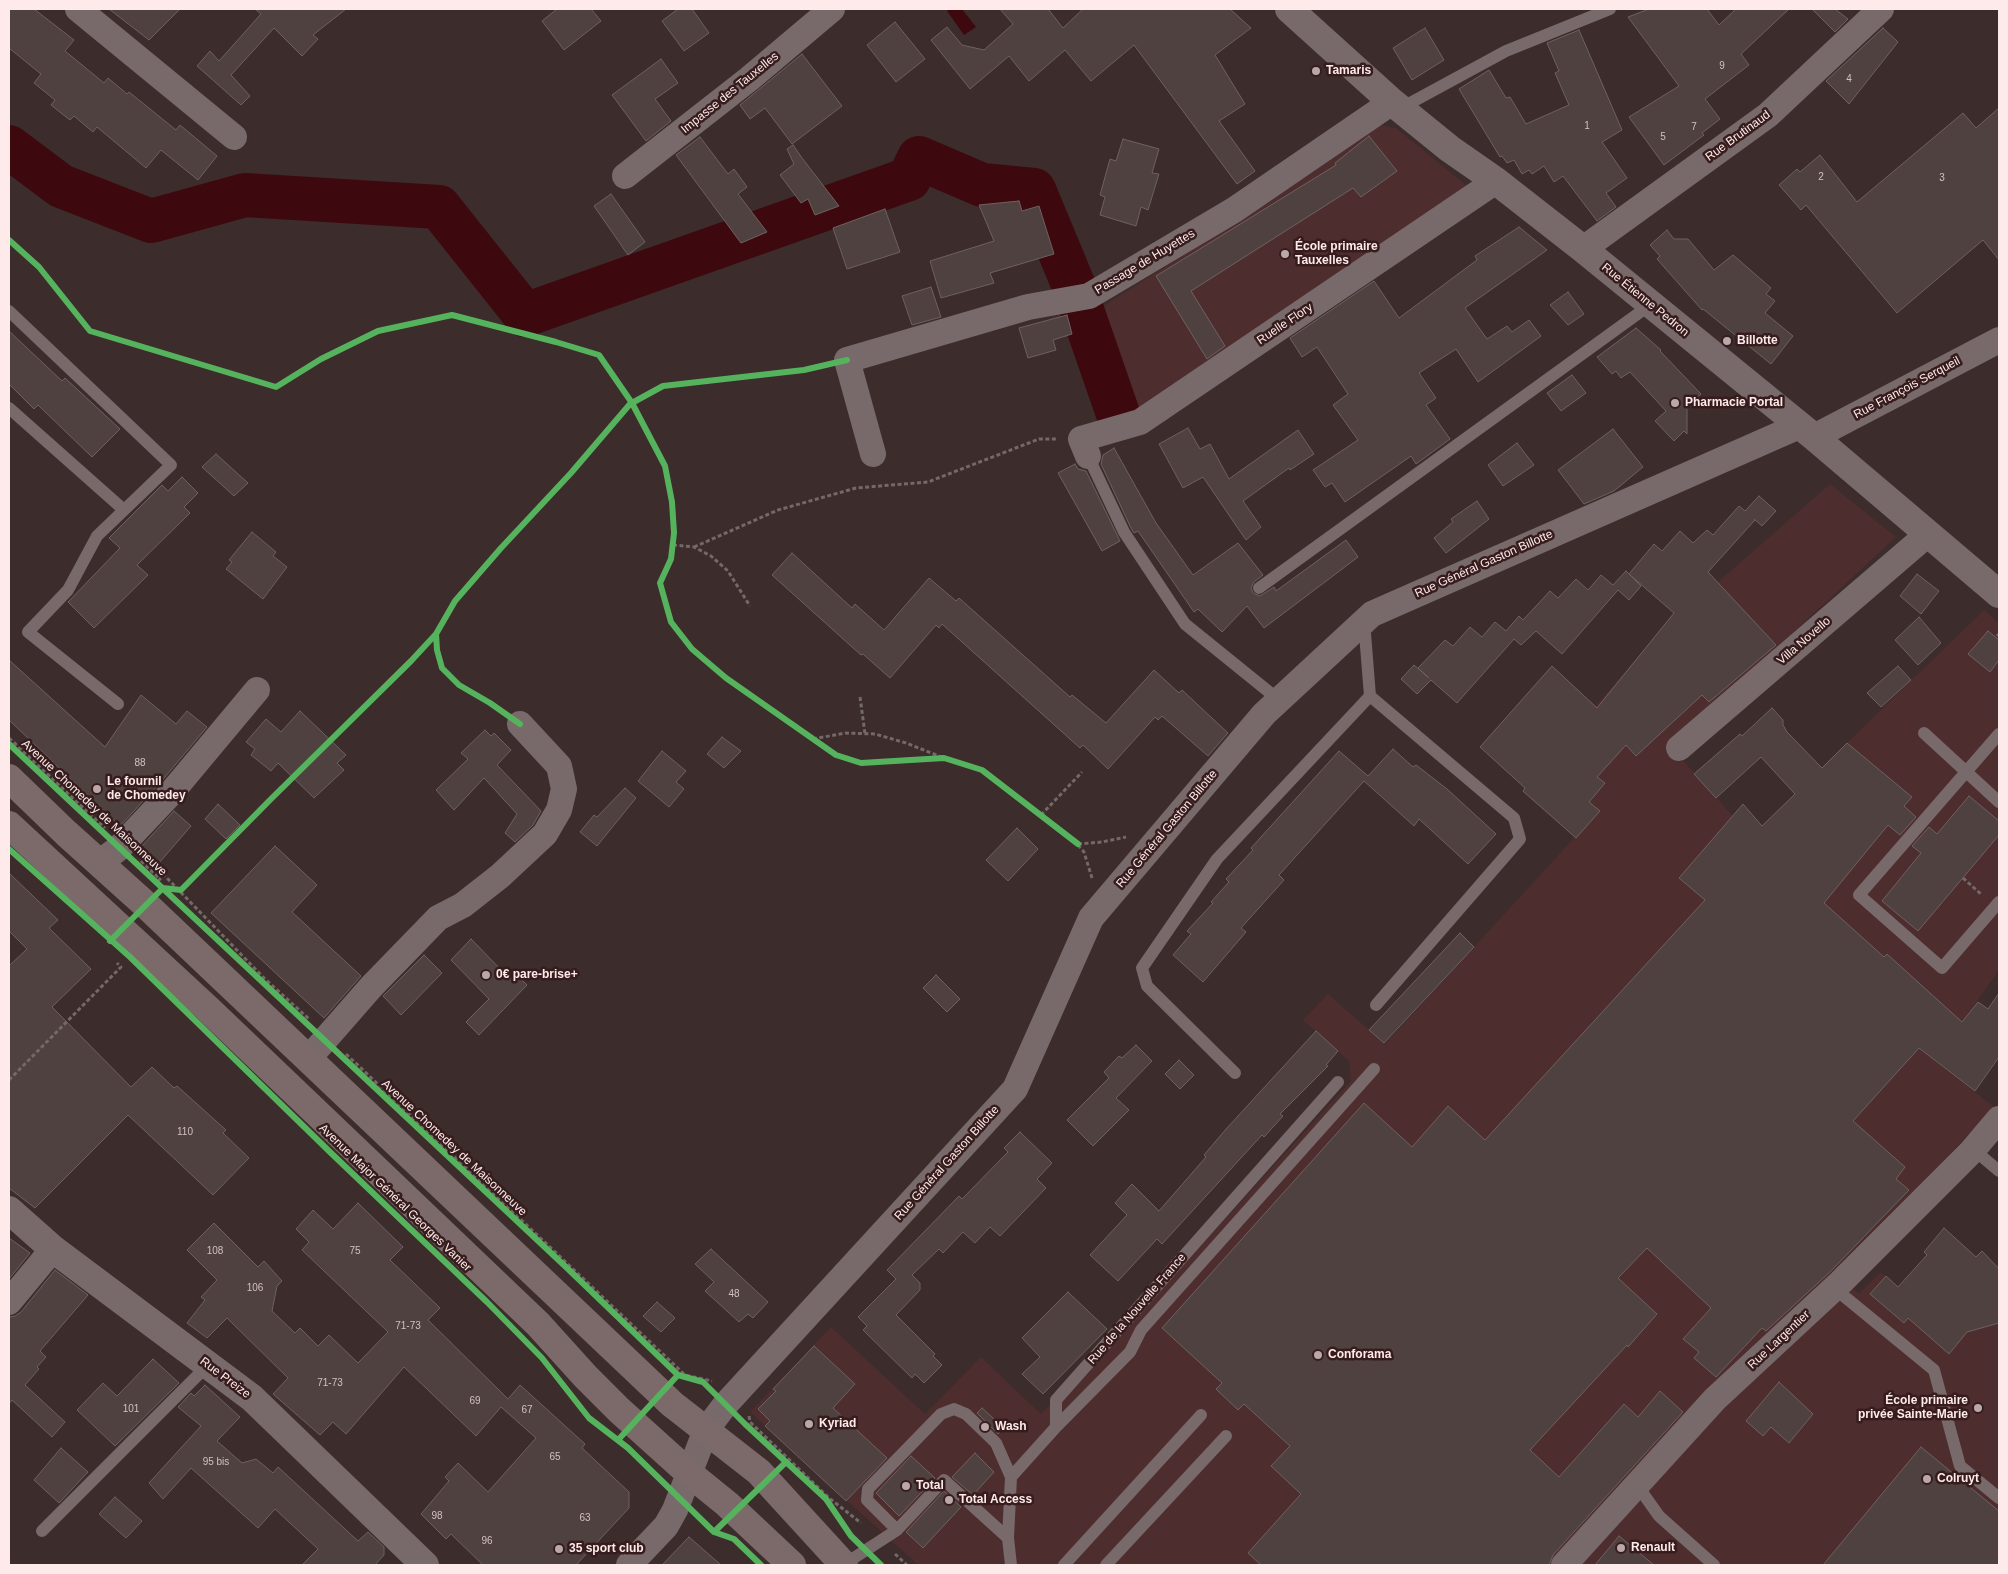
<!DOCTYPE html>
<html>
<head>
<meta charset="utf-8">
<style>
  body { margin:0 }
  #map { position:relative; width:2008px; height:1574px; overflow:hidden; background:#3c2c2c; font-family:Helvetica,sans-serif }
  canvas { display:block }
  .frame { position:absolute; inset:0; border:10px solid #feeaea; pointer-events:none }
</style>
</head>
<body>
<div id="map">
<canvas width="2008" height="1574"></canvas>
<div class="frame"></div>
</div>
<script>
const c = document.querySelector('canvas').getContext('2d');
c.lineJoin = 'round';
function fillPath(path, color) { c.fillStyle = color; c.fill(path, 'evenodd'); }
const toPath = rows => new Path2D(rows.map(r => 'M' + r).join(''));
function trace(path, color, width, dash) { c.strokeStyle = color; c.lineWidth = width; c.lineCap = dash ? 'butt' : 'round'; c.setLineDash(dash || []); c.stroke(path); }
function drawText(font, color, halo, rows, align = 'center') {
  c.font = font + ' Helvetica,sans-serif'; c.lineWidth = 5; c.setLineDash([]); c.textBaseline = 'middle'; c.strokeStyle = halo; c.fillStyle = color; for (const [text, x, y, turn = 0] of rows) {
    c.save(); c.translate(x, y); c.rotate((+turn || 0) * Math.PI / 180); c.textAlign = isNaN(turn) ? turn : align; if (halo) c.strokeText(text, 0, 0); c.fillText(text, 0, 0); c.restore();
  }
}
const built = toPath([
  [1375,124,1396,128,1477,194,1142,417,1124,414,1090,315,1319,168],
  [1830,484,1896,537,1670,746,1751,836,1984,610,1999,623,1999,970,1935,1061,1994,1107,1834,1277,1859,1293,1881,1272,1935,1319,1988,1257,1999,1266,1999,1565,918,1565,750,1412,831,1327,925,1414,981,1357,1041,1414,1175,1274,1351,1081,1349,1061,1303,1020,1328,994,1385,1044,1575,837,1522,792,1653,639]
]);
const water = toPath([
  [950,9,962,9,976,27,964,35,947,11]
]);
const river = toPath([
  [9,147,61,186,151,221,245,195,439,207,525,315,909,179,919,158,982,185,1034,190,1073,284,1117,411]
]);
const building = toPath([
  [9,9,34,9,74,40,65,51,104,83,108,78,127,94,129,92,176,130,180,125,217,156,198,180,161,150,146,168,97,127,93,132,74,116,70,120,51,105,55,100,34,83,41,74,9,48,9,9],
  [109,9,180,9,149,40,109,9],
  [255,9,346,9,313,35,318,39,302,56,274,28,231,75,250,96,241,105,197,66,210,51,219,61,261,14,255,9],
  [557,9,591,9,601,21,564,50,542,21,557,9],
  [678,9,692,9,709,33,684,51,662,21,678,9],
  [1000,9,1048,9,1063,28,1083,9,1230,9,1251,28,1215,55,1245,104,1219,121,1255,171,1237,184,1134,45,1091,81,1065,50,1029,81,1009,56,970,89,931,40,947,27,962,45,984,50,1013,24,1000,9],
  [1649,9,1707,9,1719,25,1736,9,1789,9,1741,54,1749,65,1705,99,1720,119,1702,133,1704,135,1664,165,1629,117,1679,86,1628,17,1649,9],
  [1812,9,1835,9,1848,19,1835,32,1812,9],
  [895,22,925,59,896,82,867,45,895,22],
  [1425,28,1444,60,1412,80,1393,48,1425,28],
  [1883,28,1898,42,1849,104,1826,81,1883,28],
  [1579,30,1622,130,1602,142,1627,178,1606,193,1616,207,1597,221,1563,176,1554,182,1544,166,1532,174,1529,170,1522,174,1514,160,1507,163,1502,156,1500,157,1459,89,1489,70,1506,98,1510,97,1526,124,1569,105,1555,73,1559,71,1547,43,1579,30],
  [802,54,842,106,792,144,765,108,750,119,740,105,802,54],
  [661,59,678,83,655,99,671,121,646,141,612,95,661,59],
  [1999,108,1999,260,1983,240,1897,313,1806,205,1801,210,1779,185,1797,169,1800,172,1820,155,1857,202,1963,113,1976,128,1999,108],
  [1369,136,1397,171,1361,197,1353,188,1191,291,1225,346,1207,359,1156,276,1336,165,1335,163,1369,136],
  [700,137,728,174,734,169,747,187,738,194,767,232,741,243,676,155,700,137],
  [1123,139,1159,149,1152,173,1159,174,1148,210,1141,207,1136,226,1100,215,1105,197,1100,195,1110,159,1116,161,1123,139],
  [793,145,802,158,839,206,815,215,808,199,801,203,780,175,794,164,787,149,793,145],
  [611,194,645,242,628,255,594,206,611,194],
  [1019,201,1022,211,1039,206,1054,254,990,273,994,283,941,298,930,261,994,241,979,205,1019,201],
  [885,209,900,252,847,269,833,228,885,209],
  [1519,227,1547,250,1465,308,1487,339,1507,326,1512,332,1529,320,1541,336,1478,382,1456,349,1419,373,1436,398,1426,405,1450,439,1416,464,1411,456,1345,502,1332,483,1325,487,1313,470,1358,440,1333,405,1348,394,1317,347,1302,357,1290,338,1374,281,1399,318,1477,260,1475,256,1519,227],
  [1667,230,1674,239,1688,239,1714,270,1733,255,1771,288,1766,294,1775,301,1765,313,1793,336,1771,364,1703,309,1702,310,1657,259,1660,256,1650,245,1667,230],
  [931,287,941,317,912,325,902,296,931,287],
  [1568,292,1584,314,1568,325,1550,305,1568,292],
  [1067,315,1072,334,1053,340,1056,350,1028,358,1019,328,1067,315],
  [1636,328,1661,350,1660,351,1701,394,1687,407,1687,434,1684,431,1674,441,1655,421,1666,411,1630,372,1621,378,1616,371,1612,374,1597,357,1636,328],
  [9,331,62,381,65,378,120,429,92,457,38,405,34,409,9,384,9,331],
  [1572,375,1586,393,1561,411,1547,393,1572,375],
  [1188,428,1200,449,1210,444,1229,479,1298,430,1314,454,1290,470,1289,468,1243,501,1261,527,1246,540,1203,477,1183,488,1159,444,1188,428],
  [1613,429,1643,467,1614,491,1584,504,1558,470,1613,429],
  [1517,443,1534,465,1503,486,1488,465,1517,443],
  [1114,448,1156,523,1193,575,1238,543,1263,575,1254,582,1251,588,1253,593,1260,596,1274,587,1276,591,1346,540,1358,557,1264,628,1247,606,1222,632,1198,609,1194,612,1138,531,1134,533,1131,528,1101,464,1103,455,1114,448],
  [216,454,248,483,234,496,202,467,216,454],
  [1075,464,1078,469,1086,471,1120,541,1102,551,1058,473,1075,464],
  [182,477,198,493,184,507,190,513,137,565,148,575,94,628,68,602,120,548,109,538,162,485,168,491,182,477],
  [1759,496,1776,511,1762,526,1754,519,1755,520,1708,572,1776,645,1709,702,1702,695,1636,756,1626,745,1597,777,1605,783,1589,802,1600,811,1576,838,1523,791,1525,788,1480,747,1552,666,1597,708,1674,613,1629,574,1654,544,1662,551,1680,531,1693,543,1707,530,1713,535,1739,506,1745,511,1759,496],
  [1477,501,1489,519,1446,553,1434,538,1453,522,1451,519,1477,501],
  [252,532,276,552,273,556,287,567,263,599,226,569,232,562,229,560,252,532],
  [792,553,852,608,855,604,884,630,929,578,956,601,959,598,1070,697,1072,695,1106,723,1154,670,1179,693,1182,690,1228,733,1208,756,1162,716,1158,720,1155,717,1108,769,1083,745,1080,748,942,624,939,628,936,625,890,678,863,654,861,655,772,575,792,553],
  [1626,571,1641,586,1629,600,1618,590,1562,654,1536,631,1521,645,1514,639,1457,703,1431,680,1417,694,1401,679,1414,665,1429,678,1418,668,1445,640,1453,646,1470,627,1482,637,1495,622,1506,631,1519,616,1523,620,1550,591,1558,598,1576,579,1588,590,1601,575,1613,585,1626,571],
  [1917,574,1939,591,1921,614,1900,596,1917,574],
  [1919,617,1941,643,1918,665,1895,640,1919,617],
  [1988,631,1999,640,1999,660,1990,672,1968,654,1988,631],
  [9,660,105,747,141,695,176,724,187,711,207,727,160,783,120,826,9,720,9,660],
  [1898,666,1911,680,1881,707,1867,693,1898,666],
  [1772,708,1783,720,1783,725,1787,732,1822,768,1847,743,1912,797,1904,806,1916,817,1900,835,1888,825,1824,903,1884,957,1887,954,1962,1022,1978,1002,1988,1009,1999,993,1999,1057,1975,1091,1919,1048,1853,1121,1905,1167,1896,1179,1909,1190,1831,1271,1766,1331,1762,1328,1716,1377,1694,1358,1699,1352,1683,1339,1711,1308,1647,1248,1618,1278,1657,1314,1628,1347,1627,1345,1530,1450,1559,1477,1624,1404,1638,1417,1660,1391,1683,1412,1553,1555,1549,1565,1261,1565,1248,1553,1301,1494,1271,1466,1290,1446,1244,1404,1238,1410,1216,1389,1222,1383,1162,1328,1364,1103,1412,1147,1448,1106,1485,1140,1705,900,1679,878,1743,804,1762,826,1795,794,1761,757,1716,798,1694,774,1740,734,1742,736,1772,708],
  [300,711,346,755,337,763,344,770,314,798,278,763,271,771,251,755,255,749,246,742,266,719,281,732,300,711],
  [485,730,491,736,494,733,511,750,497,765,541,811,533,825,515,842,505,833,517,814,484,778,454,810,436,790,468,759,461,753,485,730],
  [722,737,741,751,724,768,707,754,722,737],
  [1393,749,1413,767,1416,765,1447,789,1496,834,1468,864,1419,819,1414,826,1364,781,1279,875,1284,880,1241,928,1246,932,1203,982,1173,955,1191,934,1187,931,1213,903,1211,902,1229,882,1226,879,1253,850,1251,848,1339,751,1368,776,1393,749],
  [662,751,686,771,676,782,684,789,669,807,638,781,662,751],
  [625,788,636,798,597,846,580,832,594,815,597,817,625,788],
  [1969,796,1999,821,1999,835,1918,931,1882,901,1921,853,1912,846,1929,827,1937,834,1969,796],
  [218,804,240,825,226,839,205,819,218,804],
  [174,811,191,826,159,863,141,847,174,811],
  [1017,828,1038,849,1008,881,986,860,1017,828],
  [275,846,317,885,292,912,361,976,324,1018,211,913,275,846],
  [9,873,58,920,49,928,91,969,52,1007,131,1087,152,1067,174,1088,177,1086,226,1130,223,1133,249,1158,213,1195,128,1115,35,1208,9,1188,9,966,27,949,9,931,9,873],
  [1460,933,1474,947,1384,1043,1369,1030,1460,933],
  [471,939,510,979,516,974,527,985,479,1035,466,1022,489,999,451,960,471,939],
  [424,955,442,973,401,1015,383,996,424,955],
  [936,975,960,999,947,1012,923,988,936,975],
  [1316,1031,1338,1051,1326,1065,1328,1066,1280,1114,1283,1116,1264,1137,1262,1135,1162,1244,1157,1239,1118,1281,1090,1255,1127,1215,1115,1203,1132,1184,1159,1211,1206,1157,1204,1155,1227,1128,1316,1031],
  [1136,1045,1152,1061,1116,1098,1129,1110,1093,1146,1067,1120,1109,1078,1104,1072,1119,1056,1122,1058,1136,1045],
  [1179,1060,1194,1075,1180,1089,1165,1074,1179,1060],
  [1020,1132,1052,1163,1037,1179,1046,1188,1000,1236,990,1227,975,1243,963,1232,943,1253,939,1249,912,1275,920,1283,920,1290,896,1315,935,1354,933,1356,942,1365,924,1383,915,1374,912,1378,863,1330,867,1326,858,1317,896,1279,887,1270,959,1196,962,1199,1008,1152,1004,1148,1020,1132],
  [358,1203,403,1247,390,1260,440,1308,428,1320,508,1399,520,1385,585,1444,582,1448,629,1492,629,1508,576,1565,483,1565,451,1534,446,1539,421,1514,449,1481,445,1477,458,1463,488,1492,536,1438,501,1407,476,1436,404,1367,346,1434,333,1422,320,1435,273,1394,288,1378,227,1318,207,1338,187,1323,205,1300,201,1297,217,1280,187,1250,214,1223,258,1267,264,1261,282,1281,277,1286,272,1311,295,1333,300,1328,318,1346,329,1335,358,1363,388,1332,302,1250,309,1242,296,1229,313,1210,333,1229,358,1203],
  [1944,1228,1976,1257,1982,1251,1999,1269,1999,1323,1967,1332,1949,1354,1908,1318,1904,1323,1870,1294,1886,1276,1898,1287,1927,1255,1924,1252,1944,1228],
  [9,1238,30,1253,9,1279,9,1238],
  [711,1249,768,1302,753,1318,748,1314,739,1322,705,1291,714,1282,695,1264,711,1249],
  [55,1270,88,1295,40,1351,46,1357,37,1367,39,1369,25,1385,65,1422,52,1437,12,1400,9,1404,9,1317,15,1316,21,1312,55,1270],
  [1068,1292,1107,1329,1043,1394,1022,1374,1040,1357,1022,1338,1068,1292],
  [657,1302,675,1318,661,1332,643,1316,657,1302],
  [814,1346,855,1384,833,1408,887,1458,846,1501,765,1426,770,1421,758,1409,776,1391,773,1389,814,1346],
  [153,1359,179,1383,115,1446,77,1410,103,1383,117,1396,153,1359],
  [1779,1382,1813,1414,1789,1443,1771,1427,1763,1436,1746,1421,1779,1382],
  [205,1385,240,1417,217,1441,242,1463,256,1459,273,1473,278,1467,358,1541,368,1532,384,1547,384,1555,375,1565,302,1565,318,1549,275,1509,258,1528,191,1468,163,1499,149,1483,201,1426,178,1407,191,1393,194,1396,205,1385],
  [982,1408,1004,1428,998,1434,977,1413,982,1408],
  [1921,1447,1999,1511,1999,1565,1823,1565,1921,1447],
  [61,1448,88,1472,59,1503,34,1480,61,1448],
  [975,1453,994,1472,973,1495,952,1477,975,1453],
  [911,1456,935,1478,899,1516,876,1493,911,1456],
  [944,1491,961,1507,923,1548,906,1532,944,1491],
  [115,1497,142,1521,126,1538,99,1514,115,1497],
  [1619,1536,1654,1565,1595,1565,1619,1536],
  [689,1537,721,1565,662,1565,689,1537]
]);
const path = toPath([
  [673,545,694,547,711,556,728,571,750,606],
  [694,547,778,510,856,488,928,482,1039,439,1058,439],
  [1997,634,1999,636],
  [860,697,865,734],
  [9,738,105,828],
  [813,739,845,733,875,734,906,743,944,758],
  [1041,815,1082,772],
  [1078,844,1102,842,1126,837],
  [1078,845,1084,852,1092,878],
  [141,861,160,879],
  [1963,878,1982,895],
  [158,881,164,875,264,978,309,1019],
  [346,1054,685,1375,712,1381],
  [9,1080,121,967,117,963],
  [749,1416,750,1422,829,1498,861,1523],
  [895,1554,907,1565]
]);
const service = toPath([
  [1401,108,1506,51,1610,9],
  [9,311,171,465,97,536,68,590,28,632,118,704],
  [9,408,124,510],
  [1088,456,1124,532,1185,624,1279,700],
  [1259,588,1650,305],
  [1364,621,1370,696,1514,818,1520,839,1376,1005],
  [1924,733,1999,802],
  [1999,734,1859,895,1942,968,1999,902],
  [1235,1073,1147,986,1142,968,1217,859,1370,696],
  [1973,1149,1999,1171],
  [1834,1288,1934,1370,1960,1466,1999,1498],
  [1056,1427,1130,1352,1141,1330,1374,1069],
  [1637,1485,1659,1516,1714,1565],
  [897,1530,867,1500,868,1489,941,1414,954,1409,966,1414,996,1443,1011,1477],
  [42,1531,208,1365],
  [843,1565,897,1530,944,1480,1008,1538],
  [1011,1565,1008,1538,1011,1477,1056,1427,1056,1400,1338,1082],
  [1064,1565,1201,1415],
  [1106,1565,1226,1436]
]);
const minor = toPath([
  [78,9,234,137],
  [625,176,749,79,832,9],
  [1583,249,1768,115,1881,9],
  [1814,437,1999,340],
  [873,454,847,360,1028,307,1089,296,1234,210,1392,102],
  [1088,456,1081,439,1140,422,1496,181],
  [1679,748,1928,534],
  [99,863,119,848,171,793,257,690],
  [308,1059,371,987,438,918,463,905,500,876,545,834,559,810,564,789,559,766,520,724],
  [9,1302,53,1249],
  [629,1565,666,1526,675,1510,706,1430,725,1405,1015,1089,1091,918,1264,714,1372,614,1799,426],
  [1564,1565,1715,1399,1841,1282,1971,1152,1999,1119]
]);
const tertiary = toPath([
  [1289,9,1392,102,1450,149,1496,181,1583,249,1814,437,1999,594],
  [9,1210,53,1249,252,1398,425,1565]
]);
const primary = toPath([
  [9,778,66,833,146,905,672,1404,759,1472,844,1565],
  [9,825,208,1009,538,1324,585,1376,619,1410,690,1474,727,1504,792,1565]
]);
const cycleway = toPath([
  [9,240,39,267,90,331,276,387,321,359,378,331,452,315,556,342,599,355,632,403,665,466,672,502,674,533,671,559,660,583,671,622,692,649,726,678,836,755,861,763,944,758,982,770,1078,844],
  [436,634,437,650,442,668,459,685,490,703,520,724],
  [9,744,567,1268,678,1375,703,1382,745,1424,826,1499,851,1536,881,1565],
  [9,849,130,957,331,1153,487,1302,542,1358,589,1418,628,1448,714,1532,734,1539,761,1565],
  [110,941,163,888,181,890,272,798,411,661,436,634,455,601,501,548,571,473,630,404,663,386,804,370,847,360],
  [618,1440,678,1375],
  [714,1532,786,1462]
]);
const markers = [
  [1316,71,5,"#baa8a8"],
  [1285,254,5,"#baa8a8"],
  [1727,341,5,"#baa8a8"],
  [1675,403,5,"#baa8a8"],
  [97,789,5,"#baa8a8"],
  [486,975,5,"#baa8a8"],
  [1318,1355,5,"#baa8a8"],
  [1978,1408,5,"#baa8a8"],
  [809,1424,5,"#baa8a8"],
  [985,1427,5,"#baa8a8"],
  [1927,1479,5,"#baa8a8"],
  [906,1486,5,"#baa8a8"],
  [949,1500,5,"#baa8a8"],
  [1621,1548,5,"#baa8a8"],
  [559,1549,5,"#baa8a8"]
];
const numberNames = [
  ["9",1722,66],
  ["4",1849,79],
  ["1",1587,126],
  ["7",1694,127],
  ["5",1663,137],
  ["2",1821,177],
  ["3",1942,178],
  ["88",140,763],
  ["110",185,1132],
  ["108",215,1251],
  ["75",355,1251],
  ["106",255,1288],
  ["48",734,1294],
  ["71-73",408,1326],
  ["71-73",330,1383],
  ["69",475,1401],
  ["101",131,1409],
  ["67",527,1410],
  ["65",555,1457],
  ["95 bis",216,1462],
  ["98",437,1516],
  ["63",585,1518],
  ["96",487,1541]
];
const poiNames = [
  ["Tamaris",1326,71],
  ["École primaire",1295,247],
  ["Tauxelles",1295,261],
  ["Billotte",1737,341],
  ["Pharmacie Portal",1685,403],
  ["Le fournil",107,782],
  ["de Chomedey",107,796],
  ["0€ pare-brise+",496,975],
  ["Conforama",1328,1355],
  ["École primaire",1968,1401,"right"],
  ["privée Sainte-Marie",1968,1415,"right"],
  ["Kyriad",819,1424],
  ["Wash",995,1427],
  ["Colruyt",1937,1479],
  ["Total",916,1486],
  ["Total Access",959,1500],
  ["Renault",1631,1548],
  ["35 sport club",569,1549]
];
const streetNames = [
  ["Impasse des Tauxelles",730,93,-39],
  ["Rue Brutinaud",1738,136,-36],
  ["Passage de Huyettes",1145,262,-31],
  ["Rue Étienne Pedron",1645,300,39],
  ["Ruelle Flory",1285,324,-34],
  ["Rue François Serqueil",1907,388,-28],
  ["Rue Général Gaston Billotte",1484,564,-24],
  ["Villa Novello",1804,641,-41],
  ["Avenue Chomedey de Maisonneuve",94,808,43],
  ["Rue Général Gaston Billotte",1167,829,-50],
  ["Avenue Chomedey de Maisonneuve",454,1148,43],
  ["Rue Général Gaston Billotte",947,1163,-48],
  ["Avenue Major Général Georges Vanier",395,1198,44],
  ["Rue de la Nouvelle France",1137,1309,-49],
  ["Rue Largentier",1779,1340,-43],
  ["Rue Preize",225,1378,37]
];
fillPath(built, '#4e2d2e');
fillPath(water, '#3d090f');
trace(river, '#3d090f', 44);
fillPath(building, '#4e4140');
trace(building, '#6f6161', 1);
trace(path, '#746868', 3, [4, 2.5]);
trace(service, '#786a6a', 12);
trace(minor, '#786a6a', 26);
trace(tertiary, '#786a6a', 28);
trace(primary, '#7c6a6a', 28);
trace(cycleway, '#56b35d', 6);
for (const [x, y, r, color] of markers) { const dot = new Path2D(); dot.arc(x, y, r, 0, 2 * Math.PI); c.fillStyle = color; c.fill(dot); trace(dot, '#371c1d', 2); }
drawText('10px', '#d2c0c0', null, numberNames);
drawText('bold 12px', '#feeaea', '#371c1d', poiNames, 'left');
drawText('12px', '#feeaea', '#371c1d', streetNames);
</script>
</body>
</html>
